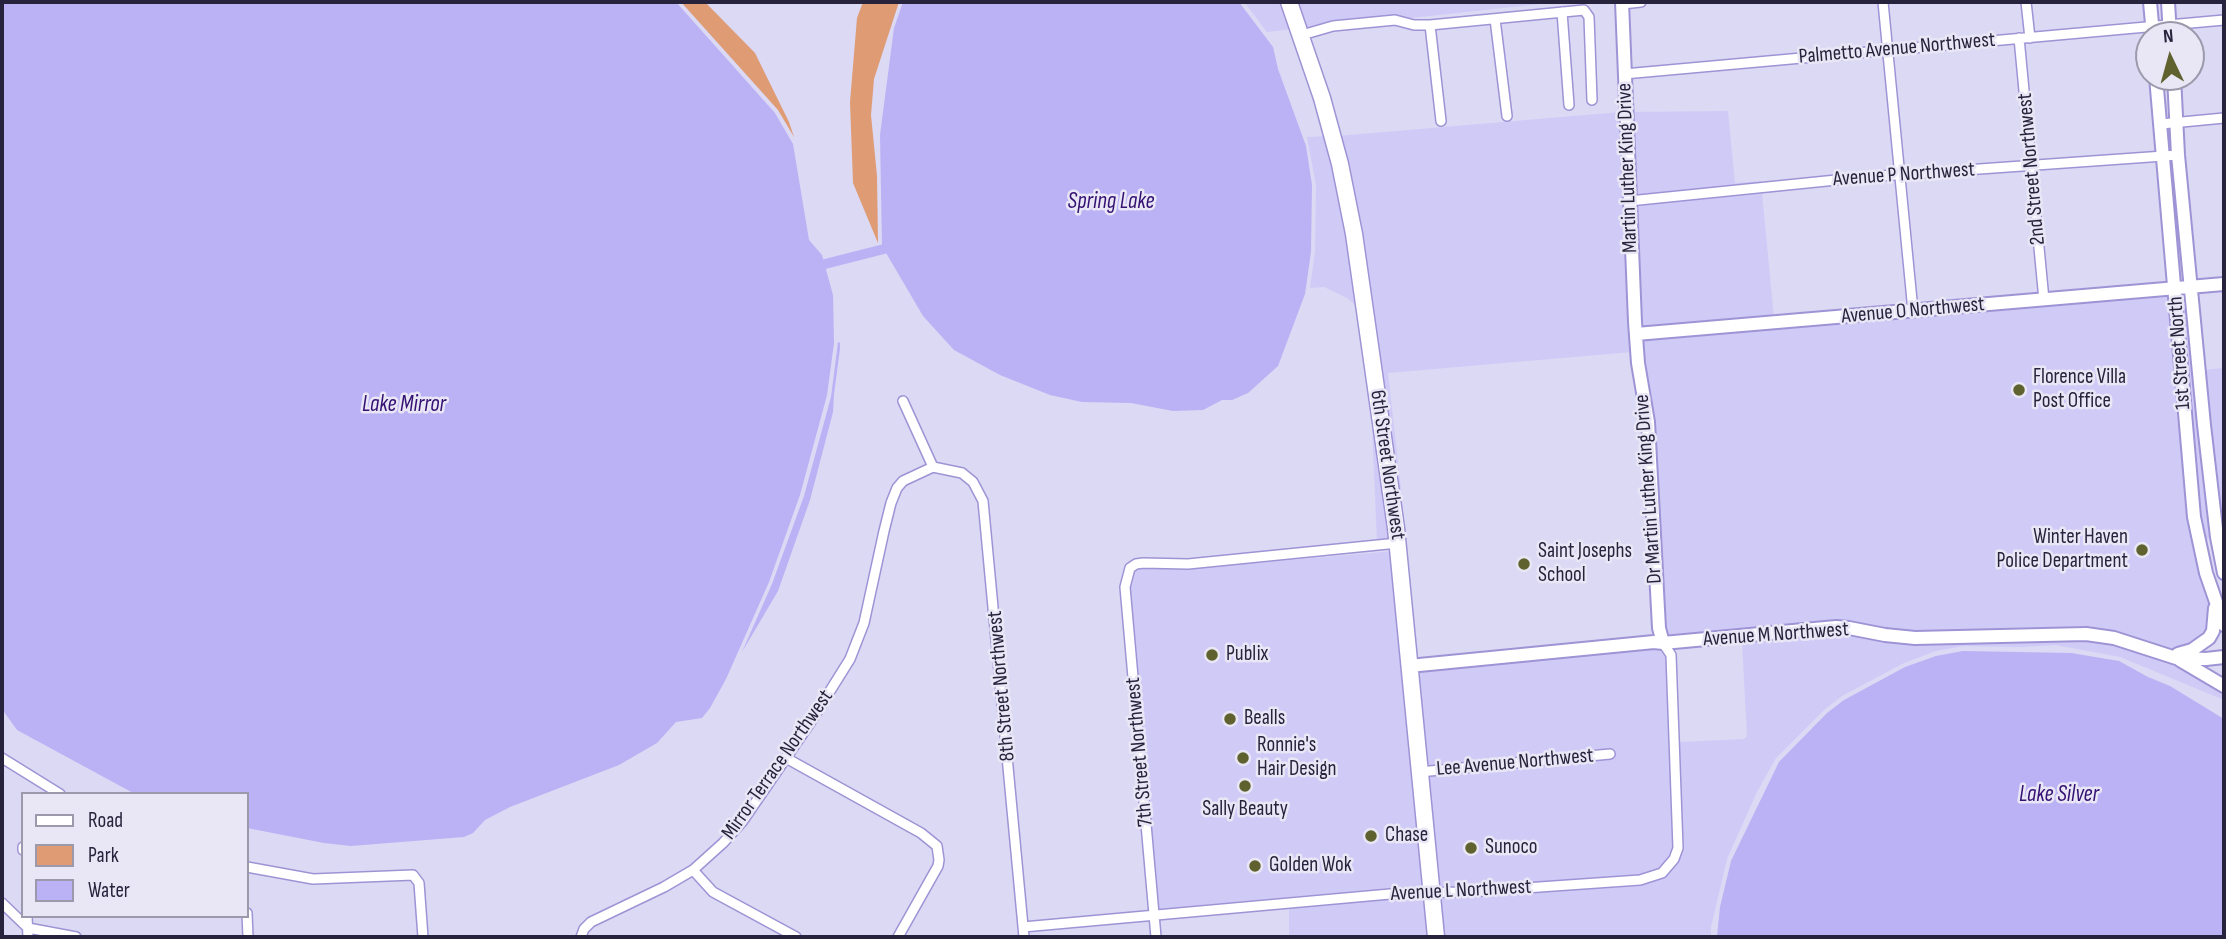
<!DOCTYPE html>
<html>
<head>
<meta charset="utf-8">
<style>
  body { margin:0 }
  #map { position:relative; width:2226px; height:939px; overflow:hidden; background:#dbd9f4; font-family:"Sofia Sans Condensed",sans-serif }
  canvas { display:block }
  .frame { position:absolute; inset:0; border:4px solid #27233c; pointer-events:none }
  .legend { position:absolute; left:21px; top:792px; width:228px; height:126px; box-sizing:border-box; background:#e9e7f5; border:2px solid #9b99ab; margin:0; padding:9px 12px; list-style:none; font-size:21px; color:#27233c }
  .legend li { display:flex; align-items:center; gap:14px; height:35px }
  .legend b { width:35px; border:2px solid #9b99ab }
  .north { position:absolute; left:2135px; top:21px; width:70px; height:70px; box-sizing:border-box; background:#e9e7f5; border:2px solid #9b99ab; border-radius:50%; rotate:355deg; font-size:19px; font-weight:700; line-height:28px; text-align:center; color:#27233c }
  .north::after { content:''; display:block; margin:auto; width:24px; height:32px; background:#5f612e; clip-path:polygon(50% 0,100% 100%,50% 72%,0 100%) }
</style>
</head>
<body>
<div id="map">
<canvas width="2226" height="939"></canvas>
<div class="frame"></div>
<ul class="legend">
<li><b style="height:9px;background:#fff"></b>Road</li>
<li><b style="height:19px;background:#df9b73"></b>Park</li>
<li><b style="height:19px;background:#bbb1f5"></b>Water</li>
</ul>
<div class="north">N</div>
</div>
<script>
const c = document.querySelector('canvas').getContext('2d');
c.lineJoin = 'round';
function fillPath(path, color) { c.fillStyle = color; c.fill(path, 'evenodd'); }
const toPath = rows => new Path2D(rows.map(r => 'M' + r).join(''));
function trace(path, color, width, dash) { c.strokeStyle = color; c.lineWidth = width; c.lineCap = dash ? 'butt' : 'round'; c.setLineDash(dash || []); c.stroke(path); }
function drawText(font, color, halo, rows, align = 'center') {
  c.font = font + ' "Sofia Sans Condensed",sans-serif'; c.lineWidth = 5; c.setLineDash([]); c.textBaseline = 'middle'; c.strokeStyle = halo; c.fillStyle = color; for (const [text, x, y, turn = 0] of rows) {
    c.save(); c.translate(x, y); c.rotate((+turn || 0) * Math.PI / 180); c.textAlign = isNaN(turn) ? turn : align; if (halo) c.strokeText(text, 0, 0); c.fillText(text, 0, 0); c.restore();
  }
}
const built = toPath([
  [1246,2,1284,2,1294,29,1267,32,1245,3],
  [1294,2,1559,2,1410,18,1395,15,1333,21,1304,28],
  [1728,111,1735,183,1761,181,1761,182,1634,196,1631,112],
  [1621,112,1632,352,1388,373,1402,498,1406,586,1337,136],
  [1328,136,1335,166,1358,307,1347,298,1324,287,1310,288,1315,252,1316,185,1307,137],
  [1762,193,1774,318,1640,329,1634,206],
  [2186,293,2212,538,2204,539,2199,517,2181,294],
  [2171,294,2211,605,2210,619,2206,635,2190,645,2171,650,2115,633,1914,633,1885,630,1667,638,1663,627,1641,339],
  [2224,368,2224,552,2203,370],
  [1370,378,1393,540,1377,542],
  [1394,551,1426,887,1400,887,1158,909,1130,587,1133,571,1143,568,1188,569],
  [1836,633,2086,639,2113,643,2167,660,2168,662,2171,661,2224,692,2224,700,2120,657,2056,645,2020,647,1963,646,1936,651,1904,663,1842,696,1824,710,1776,758,1757,792,1727,859,1711,927,1711,937,1440,937,1436,898,1469,897,1640,886,1666,876,1677,863,1683,847,1679,742,1744,739,1747,736,1742,641],
  [1655,647,1662,649,1666,656,1674,847,1670,856,1660,868,1639,875,1468,887,1435,887,1425,777,1615,758,1613,748,1424,766,1414,670],
  [1401,898,1427,898,1431,937,1289,937,1289,907]
]);
const green = toPath([
  [681,2,705,2,755,53,789,122,794,137,778,110],
  [863,2,899,2,874,79,871,115,877,176,878,243,853,183,850,102,857,18]
]);
const water = toPath([
  [2,2,676,2,775,113,793,144,809,240,822,255,833,295,834,343,827,395,800,495,769,582,726,679,710,708,702,718,676,722,657,743,619,765,510,807,485,820,473,833,464,837,351,846,324,843,247,828,247,794,135,794,17,730,2,709],
  [903,2,1239,2,1273,47,1278,69,1306,146,1312,185,1311,252,1305,294,1278,366,1248,393,1232,400,1222,400,1203,410,1173,411,1131,403,1082,402,1050,395,1000,375,954,350,923,316,882,246,880,135,894,28],
  [838,342,840,343,840,349,834,394,833,412,810,500,778,591,742,652,772,584,804,496,831,397],
  [1963,651,2071,653,2119,661,2148,677,2170,686,2224,719,2224,937,1717,937,1720,907,1731,861,1779,762,1827,713,1844,700,1905,667,1936,656]
]);
const canal = toPath([
  [825,264,884,249]
]);
const street = toPath([
  [1883,2,1913,311],
  [2026,2,2030,38],
  [1622,4,1641,2],
  [1562,12,1569,105],
  [1495,19,1507,116],
  [1430,25,1441,121],
  [1302,35,1333,26,1395,20,1414,25,1430,25,1584,10,1589,17,1592,100],
  [2019,38,2044,300],
  [1624,74,2224,20],
  [2161,124,2224,118],
  [1629,201,1866,177,2178,155],
  [903,401,933,467],
  [933,467,962,473,973,482,983,501,1024,937],
  [2,758,60,794],
  [786,758,921,833,937,846,939,860,938,866,898,937],
  [1419,772,1610,754],
  [23,847,23,850],
  [247,867,313,879,413,875,419,883,423,937],
  [693,870,713,892,796,937],
  [2,903,28,928,76,937],
  [247,913,248,937],
  [27,916,28,937],
  [1023,927,1401,893,1468,892,1640,880,1662,873,1674,859,1678,848,1671,655,1663,643],
  [581,937,584,929,591,922,664,887,693,870,723,843,742,822,810,723,850,659,864,623,884,531,891,503,897,488,903,481,933,467],
  [1156,937,1125,587,1130,568,1136,564,1143,563,1188,564,1398,543]
]);
const secondary = toPath([
  [1622,2,1635,322,1638,363,1648,422,1659,628,1663,643],
  [2150,2,2153,35],
  [2168,2,2170,35],
  [2156,77,2194,517,2206,573,2224,625],
  [2174,77,2178,155,2204,425,2217,537,2224,573],
  [1636,334,2224,284],
  [2178,654,2192,650,2209,638,2213,631,2215,608],
  [2180,660,2224,686],
  [1409,666,1654,642,1663,643,1836,627,1849,628,1885,635,1915,638,2086,634,2114,638,2176,658,2206,659,2224,657]
]);
const highway = toPath([
  [1289,2,1322,98,1340,164,1354,234,1396,528,1436,937]
]);
const markers = [
  [2019,390,7,"#5f612e"],
  [2142,550,7,"#5f612e"],
  [1524,564,7,"#5f612e"],
  [1212,655,7,"#5f612e"],
  [1230,719,7,"#5f612e"],
  [1243,758,7,"#5f612e"],
  [1245,786,7,"#5f612e"],
  [1371,836,7,"#5f612e"],
  [1471,848,7,"#5f612e"],
  [1255,866,7,"#5f612e"]
];
const streetNames = [
  ["Palmetto Avenue Northwest",1897,49,-5],
  ["Martin Luther King Drive",1628,168,-92],
  ["2nd Street Northwest",2032,169,-95],
  ["Avenue P Northwest",1904,175,-4],
  ["Avenue O Northwest",1913,311,-5],
  ["1st Street North",2180,353,-94],
  ["6th Street Northwest",1387,465,82],
  ["Dr Martin Luther King Drive",1649,489,-94],
  ["Avenue M Northwest",1776,635,-4],
  ["8th Street Northwest",1002,686,-95],
  ["7th Street Northwest",1140,752,-95],
  ["Lee Avenue Northwest",1515,763,-5],
  ["Mirror Terrace Northwest",778,765,-55],
  ["Avenue L Northwest",1461,891,-3]
];
const poiNames = [
  ["Florence Villa",2033,378],
  ["Post Office",2033,402],
  ["Winter Haven",2128,538,"right"],
  ["Police Department",2128,562,"right"],
  ["Saint Josephs",1538,552],
  ["School",1538,576],
  ["Publix",1226,655],
  ["Bealls",1244,719],
  ["Ronnie's",1257,746],
  ["Hair Design",1257,770],
  ["Sally Beauty",1245,810,"center"],
  ["Chase",1385,836],
  ["Sunoco",1485,848],
  ["Golden Wok",1269,866]
];
const waterNames = [
  ["Spring Lake",1111,202],
  ["Lake Mirror",404,405],
  ["Lake Silver",2059,795]
];
fillPath(built, '#d0caf7');
fillPath(green, '#df9b73');
fillPath(water, '#bbb1f5');
trace(canal, '#bbb1f5', 10);
trace(street, '#9e94d5', 12);
trace(secondary, '#9e94d5', 16);
trace(highway, '#9e94d5', 19);
trace(street, '#fff', 9);
trace(secondary, '#fff', 12);
trace(highway, '#fff', 16);
for (const [x, y, r, color] of markers) { const dot = new Path2D(); dot.arc(x, y, r, 0, 2 * Math.PI); c.fillStyle = color; c.fill(dot); trace(dot, '#e9e7f5', 2.5); }
drawText('21px', '#27233c', '#e9e7f5', streetNames);
drawText('21px', '#27233c', '#e9e7f5', poiNames, 'left');
drawText('italic 23px', '#341173', '#e9e7f5', waterNames);
</script>
</body>
</html>
